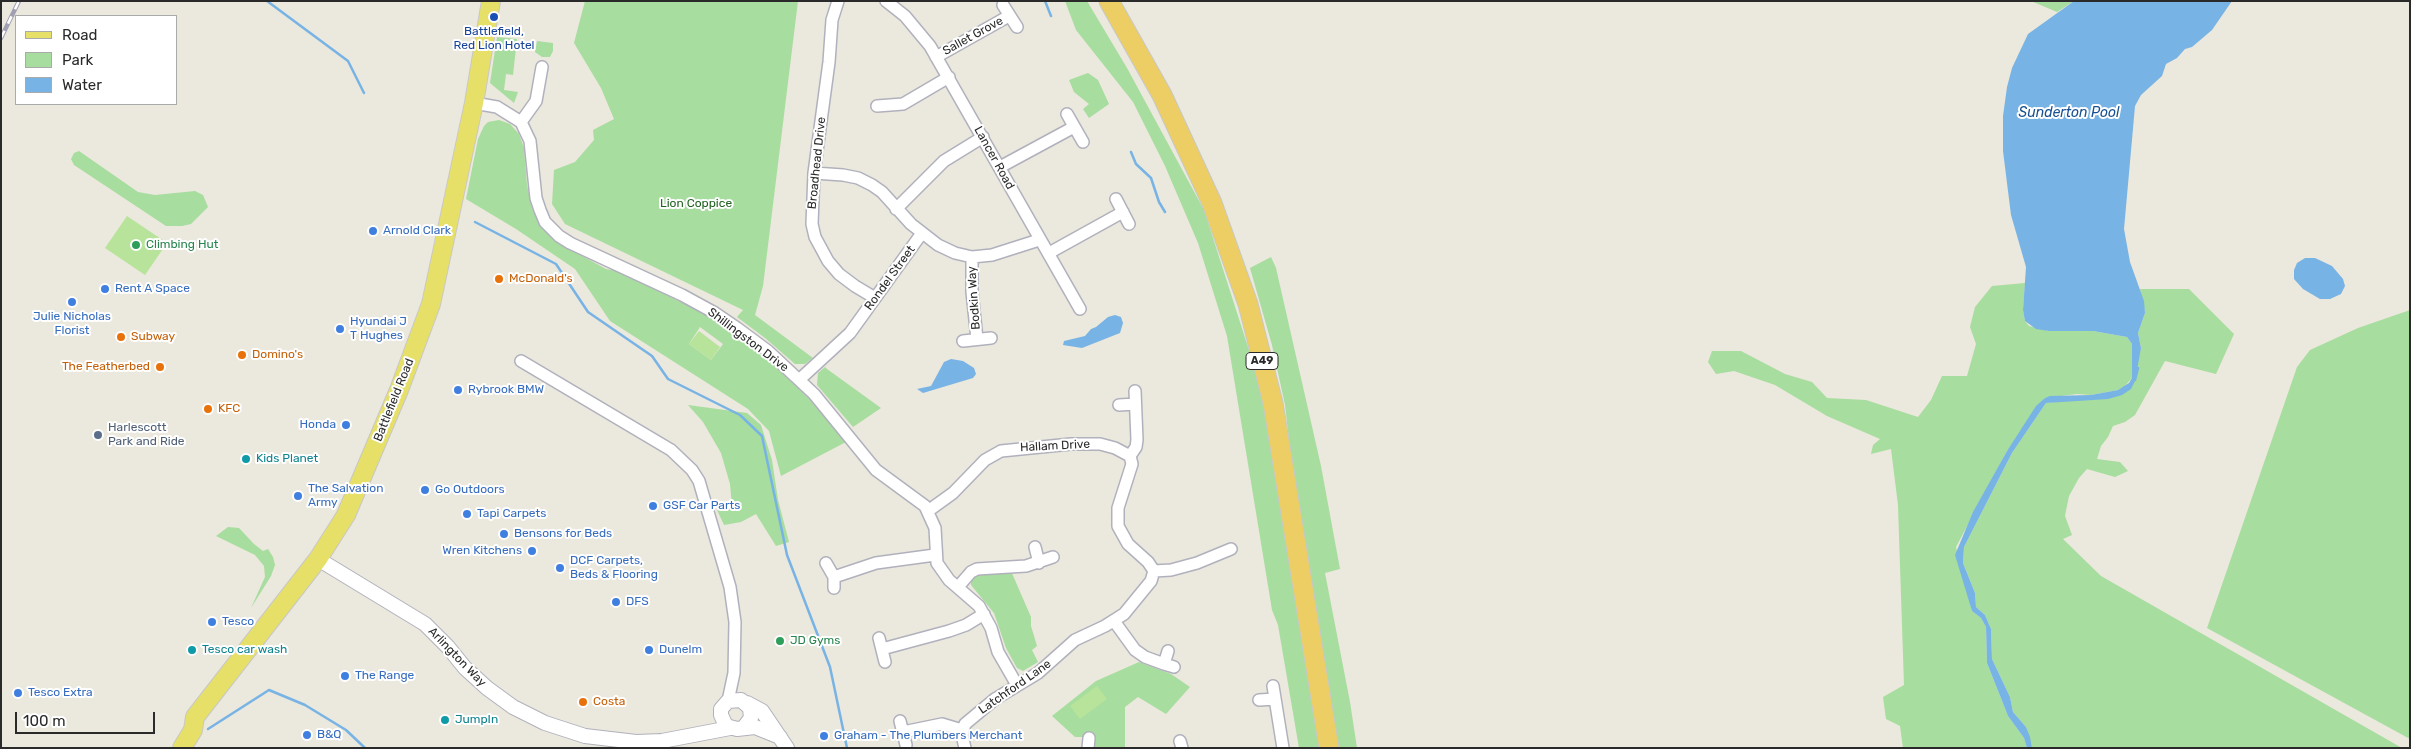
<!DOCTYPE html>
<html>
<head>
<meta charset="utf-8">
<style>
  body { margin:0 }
  #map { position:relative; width:2411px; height:749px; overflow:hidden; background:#ebe8dd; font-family:Rubik,sans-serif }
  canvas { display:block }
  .frame { position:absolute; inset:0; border:2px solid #2a2a2a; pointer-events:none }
  .legend { position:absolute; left:15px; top:15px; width:162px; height:90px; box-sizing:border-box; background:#fff; border:1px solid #aaa; margin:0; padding:6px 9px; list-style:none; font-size:15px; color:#2a2a2a }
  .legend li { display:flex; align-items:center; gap:10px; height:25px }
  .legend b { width:25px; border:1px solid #aaa }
  .scale { position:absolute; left:15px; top:712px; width:140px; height:22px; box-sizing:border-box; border:2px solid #2a2a2a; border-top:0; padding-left:6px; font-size:15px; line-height:18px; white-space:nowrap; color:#2a2a2a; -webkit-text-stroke:4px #fff; paint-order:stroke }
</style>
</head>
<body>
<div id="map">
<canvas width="2411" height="749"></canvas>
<div class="frame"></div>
<ul class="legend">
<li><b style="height:6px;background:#e6e068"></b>Road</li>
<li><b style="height:14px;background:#a7dd9e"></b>Park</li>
<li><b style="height:14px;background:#78b3e5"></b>Water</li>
</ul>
<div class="scale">100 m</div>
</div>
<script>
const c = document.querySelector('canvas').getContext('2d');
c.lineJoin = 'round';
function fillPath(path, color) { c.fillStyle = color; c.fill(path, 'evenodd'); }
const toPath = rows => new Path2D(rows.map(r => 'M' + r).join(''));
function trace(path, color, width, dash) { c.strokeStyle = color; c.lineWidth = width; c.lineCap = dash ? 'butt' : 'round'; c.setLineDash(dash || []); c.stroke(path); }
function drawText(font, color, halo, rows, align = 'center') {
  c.font = font + ' Rubik,sans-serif'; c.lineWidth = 4; c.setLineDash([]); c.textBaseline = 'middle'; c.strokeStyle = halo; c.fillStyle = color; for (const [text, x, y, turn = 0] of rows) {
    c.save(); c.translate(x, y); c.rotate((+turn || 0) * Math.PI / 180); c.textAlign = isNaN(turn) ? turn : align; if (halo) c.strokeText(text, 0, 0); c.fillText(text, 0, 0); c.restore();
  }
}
const green = toPath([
  [585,1,798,1,763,286,755,315,813,358,805,364,795,364,765,338,737,317,743,310,565,224,552,204,554,170,575,162,594,140,593,130,614,119,601,88,574,43],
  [1065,1,1087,1,1127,68,1204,210,1256,372,1266,419,1319,748,1299,748,1278,625,1272,610,1227,336,1198,243,1165,166,1133,102,1076,30],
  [2031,1,2074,1,2057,12],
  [497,37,517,39,513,75,506,74,504,90,518,92,514,103,490,83],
  [537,41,553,43,553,51,550,57,542,57,535,52],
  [1088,73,1098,80,1109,104,1089,118,1083,109,1089,104,1074,92,1069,80],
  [499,120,510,124,519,134,524,148,527,185,532,208,540,225,555,241,606,269,618,271,717,320,780,371,821,410,846,442,781,476,769,431,748,409,610,321,575,269,516,229,466,199,478,139,484,126,488,122],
  [700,327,723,344,711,360,689,344],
  [79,151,138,192,155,195,195,191,203,195,208,207,191,224,182,226,166,226,74,165,71,159,74,153],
  [1271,257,1276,268,1321,466,1340,569,1325,573,1350,702,1357,748,1337,748,1297,512,1285,405,1272,345,1250,268],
  [2025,283,2023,310,2025,321,2029,326,2049,331,2093,331,2127,337,2132,344,2132,378,2124,387,2118,390,2091,395,2077,394,2045,398,2007,451,1956,547,1972,611,1981,618,1986,627,1987,663,2008,716,2024,738,2027,748,1903,748,1900,726,1886,719,1883,697,1904,685,1898,505,1891,449,1871,454,1873,445,1880,439,1827,416,1775,385,1734,371,1716,374,1708,362,1712,351,1741,351,1785,374,1812,382,1827,398,1866,400,1918,417,1931,400,1942,376,1967,376,1976,344,1970,327,1975,307,1992,286],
  [2140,289,2189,289,2234,334,2216,374,2165,361,2135,415,2125,422,2113,426,2108,437,2101,446,2097,459,2120,462,2128,471,2115,477,2087,469,2079,478,2069,496,2065,516,2072,535,2063,539,2101,576,2402,748,2032,748,2026,727,2013,712,2010,697,1992,659,1991,629,1985,615,1976,607,1975,593,1963,563,1964,547,2012,453,2046,403,2073,400,2130,389,2141,348,2138,333,2145,313],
  [2410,310,2410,739,2207,628,2297,367,2310,350,2358,328],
  [825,367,827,369,881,408,853,427,817,385,818,373],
  [688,405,747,413,761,425,772,460,778,500,789,542,776,546,756,514,741,522,724,525,717,510,732,506,730,484,721,453,703,422],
  [228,527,239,528,254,544,263,551,268,549,273,557,275,565,271,576,251,608,265,577,264,566,255,555,216,536],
  [1011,571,1031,617,1031,626,1037,646,1032,650,1038,662,1023,671,1017,668,1006,648,994,613,971,585,971,581,975,574],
  [1139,662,1171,674,1190,687,1166,714,1138,697,1125,707,1125,748,1092,748,1096,737,1075,737,1052,716,1096,681]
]);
const pitch = toPath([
  [127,216,167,243,145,275,105,248],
  [699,331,720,347,711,360,689,344],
  [1097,686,1107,699,1080,719,1070,706]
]);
const water = toPath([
  [2074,1,2232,1,2212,30,2192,47,2185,49,2177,58,2166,64,2162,76,2141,95,2135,106,2124,229,2130,262,2144,301,2145,313,2138,333,2141,348,2135,381,2131,389,2122,395,2108,399,2046,403,2012,453,1964,547,1963,563,1975,593,1976,607,1985,615,1991,629,1992,659,2010,697,2013,712,2026,727,2030,737,2032,748,2027,748,2024,738,2008,716,1987,663,1986,627,1981,618,1972,611,1955,555,1973,512,2007,451,2036,406,2045,398,2050,396,2091,395,2118,390,2129,383,2132,378,2132,344,2127,337,2093,331,2049,331,2036,329,2025,321,2023,310,2026,267,2011,215,2003,151,2003,116,2007,87,2012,68,2028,34],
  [2305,258,2315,258,2332,266,2343,279,2345,286,2341,294,2330,299,2320,299,2303,289,2294,279,2294,270,2297,263],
  [1115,315,1121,317,1123,323,1120,333,1082,348,1063,345,1064,341,1085,336,1091,329,1096,327,1108,317],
  [951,359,963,361,974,368,976,374,973,378,923,393,917,389,931,386,944,362]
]);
const stream = toPath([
  [267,1,348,61,364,93],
  [1045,1,1051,16],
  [1131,152,1136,164,1151,178,1159,202,1165,212],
  [475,222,556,264,588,312,652,356,668,379,740,415,762,436,787,555,830,667,847,748],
  [2135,380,2138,368],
  [208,729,269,690,305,705,346,730,365,748]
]);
const minor = toPath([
  [838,1,832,20,829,62,814,173,812,224,815,237,828,261,839,274,855,286,875,298],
  [886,1,905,16,930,46,1080,309],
  [1003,5,1017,27],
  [936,57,1009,16],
  [474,103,497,107,521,122,530,141,536,198,540,210,545,222,559,236,570,243,682,295,715,313,737,328,768,351,814,394,876,470,925,506,935,528,937,563,949,580,979,606,991,628,998,652,1017,685],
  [877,106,903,104,949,77],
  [1067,114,1083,142],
  [521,122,536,101,542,67],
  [1000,167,1074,127],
  [814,173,843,175,858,178,872,185,882,192,911,224,938,245,955,253,972,257,992,255,1039,240],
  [1116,199,1129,224],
  [896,209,944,161,983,137],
  [1049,253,1123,212],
  [972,257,972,292,977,339],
  [963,341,991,338],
  [521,361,671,450,692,470,699,481,730,587,735,622,734,673,728,701],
  [799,380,850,333,922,233],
  [1119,405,1135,404],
  [1130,456,1136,447,1137,440,1135,391],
  [928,511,953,493,985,460,1001,451,1071,444,1100,444,1115,448,1130,456,1132,464,1118,508,1118,526,1128,544,1148,562,1154,571],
  [1035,547,1039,563],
  [826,563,834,577,834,588],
  [834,577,876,563,935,555],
  [958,587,971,572,977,569,1026,566,1053,557],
  [1114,621,1135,650,1145,657,1164,664],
  [879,638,885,662],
  [882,649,949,631,966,625,984,614],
  [1168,651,1164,664,1174,667],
  [1273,686,1283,748],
  [1259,700,1275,699],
  [900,721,906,745],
  [903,732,942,724,962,730],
  [1180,741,1182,748],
  [965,748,962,735,965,724,995,699,1038,673,1075,640,1105,626,1124,614,1151,581,1154,571,1171,570,1197,563,1231,549],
  [1088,748,1089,738]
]);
const tertiary = toPath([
  [318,559,425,624,448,647,465,668,487,688,513,707,545,723,585,736,636,742,662,741,730,728],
  [747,703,762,711,787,748],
  [744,727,751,718,750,708,741,700,728,701,721,709,721,715,726,726,737,729,755,727,780,737]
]);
const primary = toPath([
  [182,748,193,730,195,717,318,559,346,515,399,390,431,304,474,103,491,1]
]);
const trunk = toPath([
  [1109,1,1162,95,1212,203,1248,304,1273,403,1329,748]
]);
const rail = toPath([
  [1,38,19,1]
]);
const markers = [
  [494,17,5,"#1a4fb4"],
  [373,231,5,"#3f7fe0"],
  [136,245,5,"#2e9e5b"],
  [499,279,5,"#e8710a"],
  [105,289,5,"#3f7fe0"],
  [72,302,5,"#3f7fe0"],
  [340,329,5,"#3f7fe0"],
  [121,337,5,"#e8710a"],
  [242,355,5,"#e8710a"],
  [160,367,5,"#e8710a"],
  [458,390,5,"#3f7fe0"],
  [208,409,5,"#e8710a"],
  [346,425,5,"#3f7fe0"],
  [98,435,5,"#5c6f8a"],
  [246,459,5,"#0f9aa8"],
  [425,490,5,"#3f7fe0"],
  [298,496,5,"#3f7fe0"],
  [653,506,5,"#3f7fe0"],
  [467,514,5,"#3f7fe0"],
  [504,534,5,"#3f7fe0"],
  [532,551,5,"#3f7fe0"],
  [560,568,5,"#3f7fe0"],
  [616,602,5,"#3f7fe0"],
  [212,622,5,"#3f7fe0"],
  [780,641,5,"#2e9e5b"],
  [192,650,5,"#0f9aa8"],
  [649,650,5,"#3f7fe0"],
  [345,676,5,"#3f7fe0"],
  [18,693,5,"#3f7fe0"],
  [583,702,5,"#e8710a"],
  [445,720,5,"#0f9aa8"],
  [307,735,5,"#3f7fe0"],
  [824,736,5,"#3f7fe0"]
];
const shields = [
  [1262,361,32]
];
const shieldNames = [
  ["A49",1262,361]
];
const transitNames = [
  ["Battlefield,",494,32],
  ["Red Lion Hotel",494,46]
];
const streetNames = [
  ["Sallet Grove",973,36,-29],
  ["Lancer Road",994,158,61],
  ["Broadhead Drive",817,163,-84],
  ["Rondel Street",890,278,-54],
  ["Bodkin Way",974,298,-94],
  ["Shillingston Drive",748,340,37],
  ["Battlefield Road",394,400,-68],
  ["Hallam Drive",1055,446,-3],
  ["Arlington Way",457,657,46],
  ["Latchford Lane",1015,687,-35]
];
const parkNames = [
  ["Lion Coppice",696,204]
];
const shopNames = [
  ["Arnold Clark",383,231],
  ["Rent A Space",115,289],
  ["Julie Nicholas",72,317,"center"],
  ["Florist",72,331,"center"],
  ["Hyundai J",350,322],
  ["T Hughes",350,336],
  ["Rybrook BMW",468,390],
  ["Honda",336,425,"right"],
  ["The Salvation",308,489],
  ["Army",308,503],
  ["Go Outdoors",435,490],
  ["GSF Car Parts",663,506],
  ["Tapi Carpets",477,514],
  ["Bensons for Beds",514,534],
  ["Wren Kitchens",522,551,"right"],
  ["DCF Carpets,",570,561],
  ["Beds & Flooring",570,575],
  ["DFS",626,602],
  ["Tesco",222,622],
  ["Dunelm",659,650],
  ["The Range",355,676],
  ["Tesco Extra",28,693],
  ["B&Q",317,735],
  ["Graham - The Plumbers Merchant",834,736]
];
const leisureNames = [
  ["Climbing Hut",146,245],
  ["JD Gyms",790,641]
];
const foodNames = [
  ["McDonald's",509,279],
  ["Subway",131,337],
  ["Domino's",252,355],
  ["The Featherbed",150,367,"right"],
  ["KFC",218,409],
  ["Costa",593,702]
];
const serviceNames = [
  ["Harlescott",108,428],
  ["Park and Ride",108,442]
];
const cultureNames = [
  ["Kids Planet",256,459],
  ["Tesco car wash",202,650],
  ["JumpIn",455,720]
];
const waterNames = [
  ["Sunderton Pool",2069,113]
];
fillPath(green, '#a7dd9e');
fillPath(pitch, '#b7e49a');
fillPath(water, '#78b3e5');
trace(stream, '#78b3e5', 2.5);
trace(minor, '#b1b1bd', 14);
trace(tertiary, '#b1b1bd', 16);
trace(primary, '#c8c8c8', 20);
trace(trunk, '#c8c8c8', 21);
trace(minor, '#fff', 11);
trace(tertiary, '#fff', 14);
trace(primary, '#e6e068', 18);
trace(trunk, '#ecce65', 19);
trace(rail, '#a1a0b3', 4.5);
trace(rail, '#fff', 2.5, [8]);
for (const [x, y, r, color] of markers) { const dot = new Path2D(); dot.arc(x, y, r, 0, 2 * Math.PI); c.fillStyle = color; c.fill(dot); trace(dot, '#fff', 2); }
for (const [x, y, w] of shields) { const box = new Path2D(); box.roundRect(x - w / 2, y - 8.5, w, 17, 4); c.fillStyle = '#fff'; c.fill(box); trace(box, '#2a2a2a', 1); }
drawText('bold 11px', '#2a2a2a', null, shieldNames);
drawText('12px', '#164399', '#fff', transitNames);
drawText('12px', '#2a2a2a', '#fff', streetNames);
drawText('12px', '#216220', '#fff', parkNames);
drawText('12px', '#366cbe', '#fff', shopNames, 'left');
drawText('12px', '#27864d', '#fff', leisureNames, 'left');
drawText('12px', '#c56008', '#fff', foodNames, 'left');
drawText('12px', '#4e5e75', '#fff', serviceNames, 'left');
drawText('12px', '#0d838f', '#fff', cultureNames, 'left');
drawText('italic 14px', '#185091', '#fff', waterNames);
</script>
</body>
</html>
